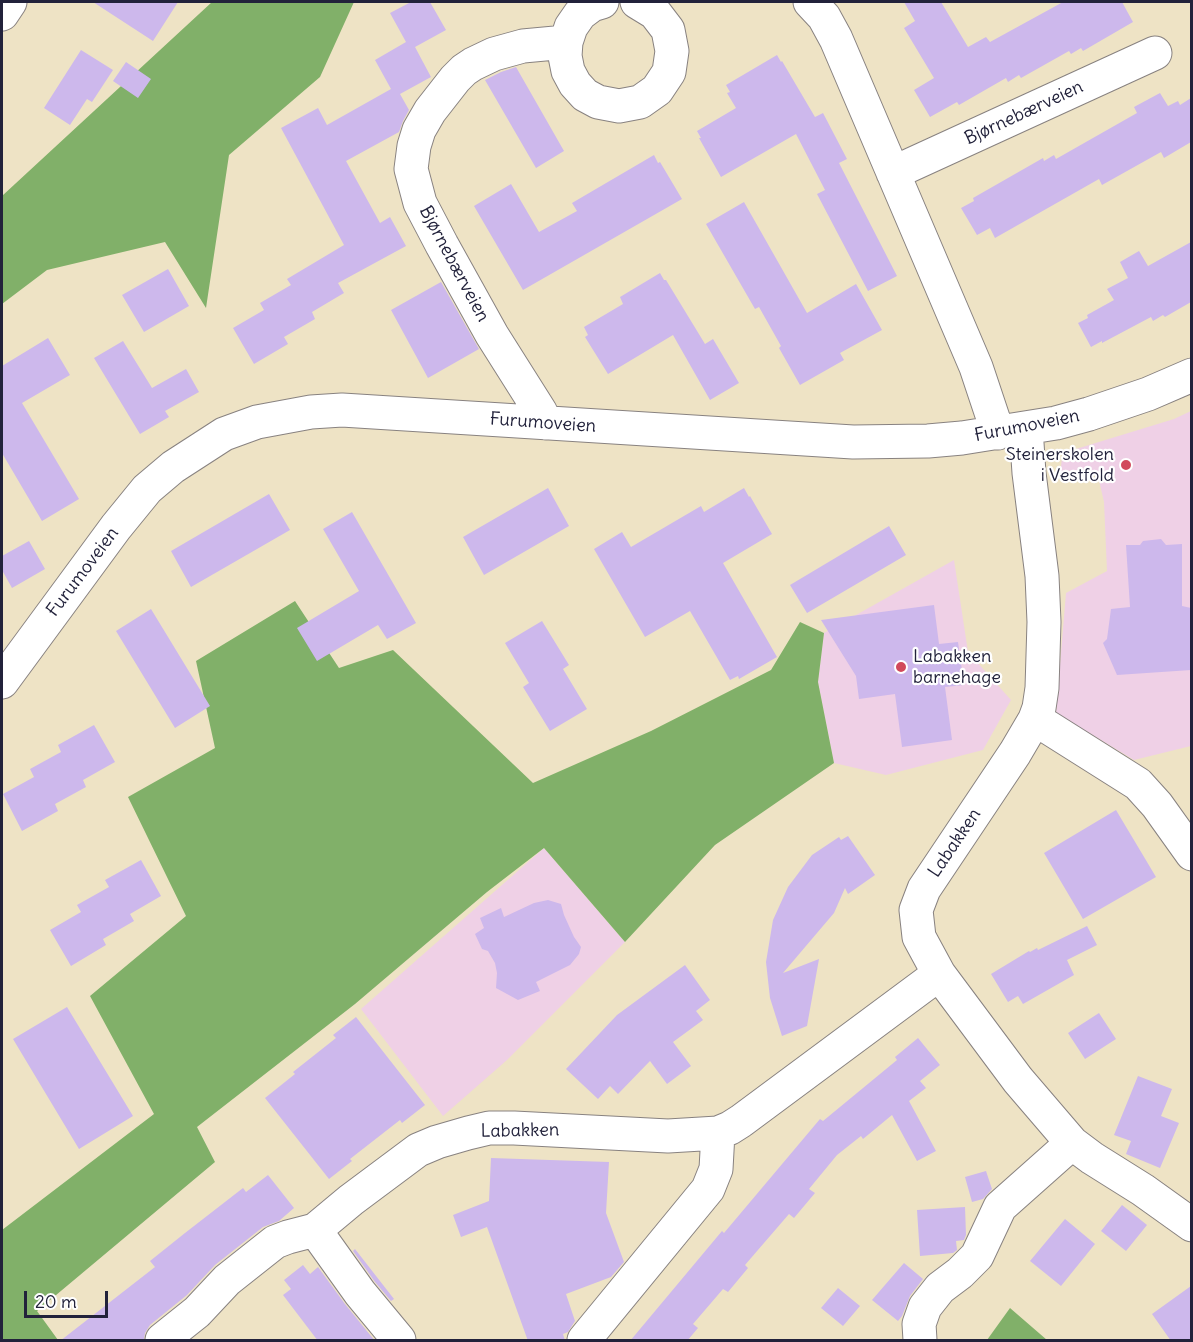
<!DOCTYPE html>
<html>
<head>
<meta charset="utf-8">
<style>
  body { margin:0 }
  #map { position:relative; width:1193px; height:1342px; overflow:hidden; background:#eee3c5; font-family:Delius,sans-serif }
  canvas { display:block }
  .frame { position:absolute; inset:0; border:3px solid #22223b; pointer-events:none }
  .scale { position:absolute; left:24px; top:1291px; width:84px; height:27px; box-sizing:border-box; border:3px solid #22223b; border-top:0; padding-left:8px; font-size:18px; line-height:21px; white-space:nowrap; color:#22223b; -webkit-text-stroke:4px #fff; paint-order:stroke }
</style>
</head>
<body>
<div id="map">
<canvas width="1193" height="1342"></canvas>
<div class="frame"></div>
<div class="scale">20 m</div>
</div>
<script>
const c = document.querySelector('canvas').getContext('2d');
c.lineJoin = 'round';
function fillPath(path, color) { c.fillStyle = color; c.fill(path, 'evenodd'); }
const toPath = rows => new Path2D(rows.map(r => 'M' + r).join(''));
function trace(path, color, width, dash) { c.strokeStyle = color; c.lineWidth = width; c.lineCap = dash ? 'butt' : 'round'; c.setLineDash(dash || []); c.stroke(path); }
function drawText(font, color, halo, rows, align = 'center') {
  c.font = font + ' Delius,sans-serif'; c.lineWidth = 4.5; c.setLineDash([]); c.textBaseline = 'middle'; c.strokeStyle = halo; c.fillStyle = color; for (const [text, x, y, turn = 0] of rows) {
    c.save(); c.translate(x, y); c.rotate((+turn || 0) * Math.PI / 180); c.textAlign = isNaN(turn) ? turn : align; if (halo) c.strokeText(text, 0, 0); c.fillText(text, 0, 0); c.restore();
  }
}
const built = toPath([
  [1191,411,1191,746,1134,760,1056,713,1066,593,1107,571,1104,502,1097,472,1060,474,1062,458,1076,449,1174,419],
  [954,560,968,652,1011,700,983,750,886,775,834,763,818,682,824,633],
  [544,848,625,942,507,1060,443,1116,361,1009]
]);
const forest = toPath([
  [212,2,354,2,320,77,229,155,206,308,165,242,47,270,2,304,2,196],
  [295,601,339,668,393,650,533,783,651,731,771,670,800,622,824,633,818,682,834,763,715,845,625,942,544,848,487,892,355,1004,197,1127,215,1162,37,1311,58,1340,2,1340,2,1230,154,1114,90,996,186,916,128,797,215,748,196,661],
  [1010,1308,1047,1340,987,1340]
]);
const building = toPath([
  [93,2,178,2,153,41],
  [411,2,430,2,446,30,415,47,431,77,400,94,409,110,403,121,399,132,346,161,380,223,390,217,406,246,338,283,344,293,312,312,315,319,284,337,288,344,254,364,233,328,264,310,260,303,291,285,287,279,344,245,281,128,318,108,327,125,391,89,375,60,406,42,390,13],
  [904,2,941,2,968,47,986,37,990,42,1063,2,1122,2,1133,22,1083,51,1081,48,1071,54,1069,51,1021,78,1019,75,1008,82,1006,78,959,105,957,102,930,117,914,90,934,78,904,28,915,21],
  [81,50,113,70,92,102,87,99,70,125,44,108],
  [777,55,781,62,782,61,815,117,823,113,847,159,839,163,897,276,868,291,817,194,825,190,796,134,721,177,699,138,701,138,697,131,736,108,727,93,730,92,726,85],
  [126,62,151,79,138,98,113,81],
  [516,67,564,151,536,168,485,80,501,72],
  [1160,93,1168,106,1178,101,1180,105,1191,98,1191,142,1164,158,1161,152,1102,185,1099,179,995,238,990,228,977,235,961,208,974,201,973,198,1043,158,1044,161,1054,155,1056,159,1137,113,1134,107],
  [654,155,658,163,660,162,682,199,523,290,474,206,511,184,539,232,577,211,572,203],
  [744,202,807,313,856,284,882,330,840,353,844,360,800,385,779,348,781,346,759,307,755,309,706,224],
  [1191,242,1191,302,1165,317,1163,315,1153,321,1151,317,1102,343,1102,341,1091,347,1078,323,1088,318,1087,315,1114,300,1107,289,1128,278,1120,262,1139,251,1148,266],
  [168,269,189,306,144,332,122,295],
  [660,273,664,280,666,280,705,344,713,339,739,383,710,400,673,335,608,374,585,337,588,335,584,327,623,304,620,297],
  [441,282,479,349,428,378,391,310],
  [48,338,70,375,22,403,79,499,42,521,2,453,2,366],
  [123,341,152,388,186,369,199,392,165,411,169,417,140,434,94,358],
  [548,488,569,526,484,575,463,537],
  [744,488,749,497,750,496,772,534,723,563,777,657,739,679,738,676,730,680,690,611,645,637,594,549,622,532,631,547,701,506,704,512],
  [269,494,290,530,191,587,171,551],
  [352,512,416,623,387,639,378,625,317,661,297,628,359,591,323,529],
  [889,526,906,555,807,613,790,585],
  [1161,539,1166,545,1182,544,1182,606,1191,608,1191,670,1117,675,1103,643,1107,639,1111,609,1130,607,1126,545,1140,545,1143,541],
  [29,541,45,569,12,588,2,570,2,556],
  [934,605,939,644,958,642,964,685,945,687,952,740,902,747,895,694,859,699,856,676,821,620],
  [151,609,210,706,175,728,116,631],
  [542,621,569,665,563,669,587,709,550,731,523,687,529,683,505,643],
  [94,725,115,762,83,780,86,787,55,804,58,811,22,831,3,794,34,777,30,769,61,752,58,745],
  [1116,810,1156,877,1083,919,1044,853],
  [848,836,875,875,848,894,845,888,834,913,783,973,819,959,807,1026,782,1036,770,998,766,962,773,920,788,887,812,855,839,837,841,840],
  [141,860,161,896,130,914,134,921,103,939,106,945,71,966,50,930,81,912,77,905,109,887,105,880],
  [548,900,561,904,564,915,574,937,581,947,579,954,570,965,536,982,540,991,518,1000,496,988,497,973,495,963,488,951,482,949,475,934,484,928,480,918,501,908,504,917,534,903],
  [1087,926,1097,945,1067,960,1074,975,1023,1004,1018,996,1008,1002,991,974,1029,951,1030,952,1037,948,1038,950],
  [685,965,710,1000,696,1011,703,1020,673,1042,691,1066,667,1084,650,1061,618,1094,610,1086,598,1099,566,1069,617,1015],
  [67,1007,133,1116,79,1149,13,1039],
  [1099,1013,1116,1039,1085,1059,1068,1033],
  [356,1017,425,1105,402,1123,400,1120,350,1159,352,1161,329,1179,265,1098,295,1074,293,1072,336,1038,333,1035],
  [918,1038,940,1065,920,1081,926,1088,909,1101,936,1151,917,1161,892,1115,863,1139,861,1136,837,1155,809,1189,815,1193,794,1218,789,1214,745,1265,748,1268,728,1292,723,1289,693,1324,698,1328,687,1341,630,1341,722,1231,724,1233,820,1119,823,1121,897,1060,895,1057],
  [1138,1076,1172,1089,1161,1116,1179,1123,1160,1168,1126,1154,1131,1141,1114,1135],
  [491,1158,609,1162,606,1213,624,1262,611,1277,566,1294,575,1321,568,1332,563,1334,565,1341,528,1341,487,1227,461,1237,453,1215,489,1201],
  [986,1171,992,1189,983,1199,972,1202,965,1177],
  [268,1175,294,1208,279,1221,263,1227,215,1265,187,1295,150,1325,145,1333,144,1339,60,1341,155,1267,150,1261,185,1233,243,1188,246,1192],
  [1122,1205,1147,1225,1126,1251,1101,1231],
  [965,1207,966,1235,964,1240,956,1241,957,1250,953,1253,920,1256,917,1210],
  [1065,1219,1095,1244,1061,1286,1030,1261],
  [355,1249,394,1299,391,1301,375,1282,353,1251],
  [904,1263,923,1279,910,1296,902,1316,898,1321,872,1300],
  [303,1265,310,1274,318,1267,345,1304,375,1341,318,1341,283,1295,291,1289,284,1280],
  [1191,1286,1191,1341,1171,1341,1152,1314],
  [838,1288,860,1306,843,1326,821,1308]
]);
const street = toPath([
  [602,2,592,5,580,14,571,27,566,42,565,56,568,71,575,84,585,95,598,102,619,106,640,102,657,90,669,72,672,51,668,30,655,13,637,2],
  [810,2,824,17,836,39,976,367,998,433],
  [2,14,10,2],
  [893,173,1155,53],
  [546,423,540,411,492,335,442,245,420,203,411,169,414,146,419,130,430,111,455,79,464,70,473,64,494,54,523,46,566,42],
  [1026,428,1029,473,1042,576,1044,622,1042,688,1039,708,1035,719,1015,753,924,889,916,910,919,937,939,974,1018,1080,1072,1143,1092,1158,1143,1190,1192,1225],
  [2,682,116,527,147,489,173,467,224,434,257,422,311,412,342,410,853,442,928,441,962,438,1056,423,1089,414,1148,394,1192,375],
  [1035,719,1138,784,1157,805,1192,854],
  [315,1230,360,1293,399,1340],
  [162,1340,197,1312,227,1280,275,1242,288,1237,315,1230,351,1200,418,1150,437,1142,468,1133,489,1128,514,1128,668,1136,718,1133,730,1128,741,1121,939,974],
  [584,1340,708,1189,716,1169,718,1133],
  [920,1340,919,1324,925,1307,940,1288,960,1273,977,1256,1000,1207,1072,1143]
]);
const markers = [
  [1126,465,6,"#d1495b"],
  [901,667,6,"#d1495b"]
];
const streetNames = [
  ["Bjørnebærveien",1024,113,-25],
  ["Bjørnebærveien",454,264,62],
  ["Furumoveien",543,423,4],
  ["Furumoveien",1027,426,-11],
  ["Furumoveien",83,572,-53],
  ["Labakken",955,843,-56],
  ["Labakken",520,1131,-1]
];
const poiNames = [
  ["Steinerskolen",1114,455],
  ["i Vestfold",1114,476],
  ["Labakken",913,657,"left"],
  ["barnehage",913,678,"left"]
];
fillPath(built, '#efd0e6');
fillPath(forest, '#81b069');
fillPath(building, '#cdb8ec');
trace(street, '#888280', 35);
trace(street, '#fff', 33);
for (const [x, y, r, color] of markers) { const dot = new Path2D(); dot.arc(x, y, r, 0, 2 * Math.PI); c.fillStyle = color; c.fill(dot); trace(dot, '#fff', 2); }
drawText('18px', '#22223b', '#fff', streetNames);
drawText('18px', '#22223b', '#fff', poiNames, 'right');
</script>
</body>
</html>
